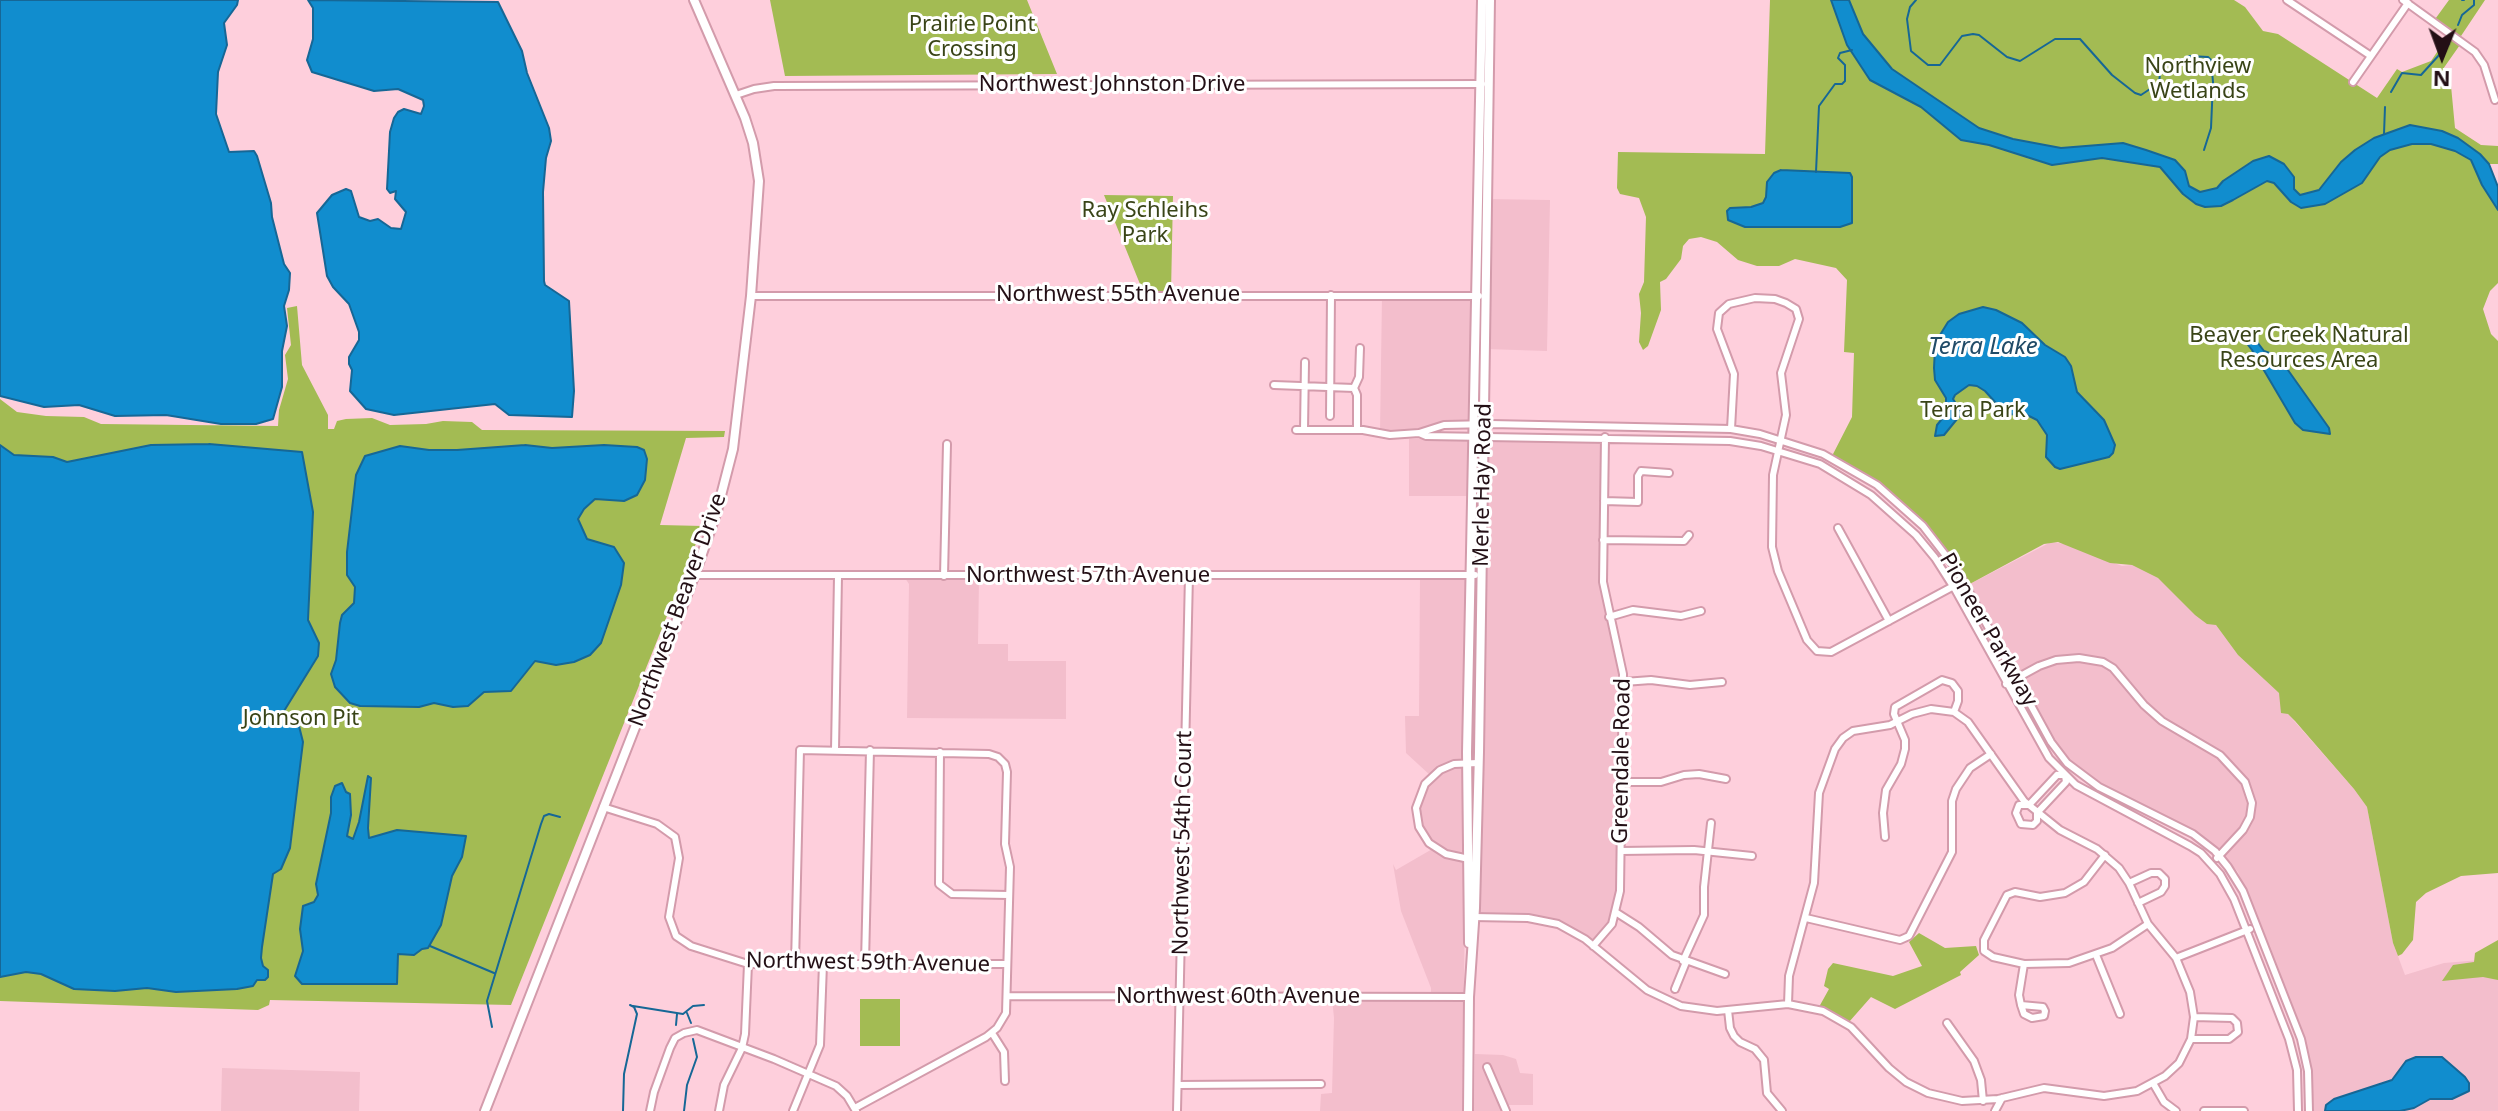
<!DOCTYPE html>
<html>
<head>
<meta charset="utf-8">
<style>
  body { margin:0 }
  #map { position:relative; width:2498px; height:1111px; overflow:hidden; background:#fecfdc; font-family:"Noto Sans",sans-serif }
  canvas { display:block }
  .north { position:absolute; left:2402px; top:16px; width:80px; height:80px; -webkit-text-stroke:6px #fff; paint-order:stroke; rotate:181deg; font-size:22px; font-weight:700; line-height:32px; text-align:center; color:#230f15 }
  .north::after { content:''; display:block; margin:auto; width:28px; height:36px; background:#230f15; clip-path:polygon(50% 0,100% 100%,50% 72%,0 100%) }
</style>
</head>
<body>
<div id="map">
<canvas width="2498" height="1111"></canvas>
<div class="north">N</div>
</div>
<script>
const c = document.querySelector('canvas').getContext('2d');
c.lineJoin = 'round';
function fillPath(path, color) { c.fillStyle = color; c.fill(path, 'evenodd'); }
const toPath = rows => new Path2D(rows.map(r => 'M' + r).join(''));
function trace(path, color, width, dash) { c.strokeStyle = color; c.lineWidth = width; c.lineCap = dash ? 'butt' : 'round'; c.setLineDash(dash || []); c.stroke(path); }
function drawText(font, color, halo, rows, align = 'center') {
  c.font = font + ' "Noto Sans",sans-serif'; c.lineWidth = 6; c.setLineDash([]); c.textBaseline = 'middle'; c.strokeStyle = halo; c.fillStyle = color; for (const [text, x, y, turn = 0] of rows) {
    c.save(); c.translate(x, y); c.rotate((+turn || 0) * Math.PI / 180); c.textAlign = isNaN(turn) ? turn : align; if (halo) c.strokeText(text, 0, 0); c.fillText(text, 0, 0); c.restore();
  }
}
const built = toPath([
  [1485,199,1550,200,1547,351,1485,349],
  [1382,296,1476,297,1474,424,1444,425,1419,433,1380,433],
  [1484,435,1605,437,1603,582,1623,674,1617,913,1593,946,1548,921,1475,917],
  [1464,437,1470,444,1469,496,1409,496,1409,439],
  [2051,542,2065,544,2122,566,2132,565,2158,578,2216,625,2238,655,2279,693,2288,714,2354,789,2367,807,2393,943,2405,975,2444,963,2480,960,2498,962,2498,1111,2309,1111,2308,1071,2283,985,2238,872,2215,848,2094,782,2068,761,2052,739,1968,585],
  [1416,575,1470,575,1462,1111,1320,1111,1321,1094,1332,1093,1334,1018,1332,998,1431,997,1431,988,1401,911,1393,864,1396,870,1434,848,1429,843,1416,813,1431,776,1406,753,1405,716,1419,716,1420,578],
  [905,578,979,579,978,644,1008,644,1008,661,1066,661,1066,719,907,718,909,584],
  [1475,1054,1503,1055,1516,1059,1520,1073,1533,1074,1533,1105,1508,1105,1510,1111,1474,1111],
  [222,1068,360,1072,359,1111,221,1111]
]);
const green = toPath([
  [770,0,1027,0,1057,74,785,76],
  [1770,0,2234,0,2245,7,2263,31,2278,34,2377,98,2397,69,2402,72,2431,61,2450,33,2433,22,2449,0,2485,0,2459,39,2462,42,2443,69,2450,75,2455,128,2481,145,2498,146,2498,164,2474,164,2482,185,2498,210,2498,283,2490,291,2483,309,2491,334,2498,341,2498,873,2461,876,2426,893,2416,902,2413,940,2402,954,2398,956,2393,943,2367,807,2354,789,2295,721,2288,714,2281,713,2279,693,2238,655,2216,625,2207,624,2195,615,2158,578,2132,565,2110,563,2058,542,2044,544,1966,586,1957,570,1901,505,1831,458,1852,417,1854,353,1844,352,1847,280,1836,268,1795,259,1779,266,1757,266,1738,260,1717,242,1701,237,1689,239,1683,246,1681,259,1666,279,1660,282,1661,310,1648,346,1643,350,1639,342,1641,313,1639,294,1644,282,1646,217,1639,198,1620,194,1617,188,1618,152,1765,154],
  [1104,195,1173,196,1171,292,1148,292,1142,289],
  [297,306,302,365,328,415,328,429,334,429,337,421,346,419,372,418,390,425,426,424,443,421,472,422,482,430,725,431,724,437,686,438,660,525,703,526,511,1005,270,1000,269,1005,258,1010,0,1001,0,399,17,412,46,416,84,417,101,424,278,426,279,410,288,379,285,355,291,345,287,308],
  [1919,933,1945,948,1976,946,1979,955,1960,972,1961,975,1895,1009,1871,997,1849,1022,1819,1007,1829,989,1824,986,1828,969,1833,963,1893,976,1922,966,1909,942],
  [2498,940,2498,980,2483,977,2442,981,2453,965,2474,962,2475,953],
  [860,999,900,999,900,1046,860,1046]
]);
const water = toPath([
  [0,0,238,0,237,5,224,23,227,45,218,72,216,114,229,152,254,151,257,156,271,203,272,217,284,264,290,273,289,290,284,306,287,326,282,351,282,387,273,419,256,424,221,424,166,415,115,416,79,405,44,407,0,396,0,0],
  [308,0,498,2,522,51,527,73,549,128,551,141,546,158,543,192,544,281,545,285,569,301,574,391,572,417,509,415,495,404,394,415,366,409,350,391,352,370,349,364,349,357,359,340,359,332,349,304,333,287,327,276,317,213,332,195,346,189,351,191,359,217,370,221,378,219,391,228,401,229,406,212,395,199,396,191,390,193,387,189,390,132,394,118,398,112,404,109,421,114,424,106,423,100,398,89,374,91,312,72,307,60,313,39,313,8,308,0],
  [1831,0,1849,0,1863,34,1892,69,1979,128,2013,139,2061,148,2123,143,2146,150,2175,160,2185,171,2189,186,2200,192,2217,188,2223,181,2253,161,2269,156,2284,164,2294,177,2294,189,2300,195,2319,190,2341,162,2355,150,2374,138,2410,125,2442,131,2458,138,2480,154,2489,164,2498,187,2498,210,2482,185,2471,160,2455,151,2431,144,2412,144,2390,150,2380,157,2362,183,2325,204,2301,208,2291,202,2274,183,2267,181,2233,200,2221,206,2205,207,2196,204,2183,194,2160,167,2102,158,2052,165,1989,145,1961,140,1921,107,1870,80,1847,45,1831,0],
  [1781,170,1850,173,1852,177,1852,223,1840,227,1745,227,1728,220,1727,211,1730,208,1751,207,1763,203,1766,197,1767,182,1774,173,1781,170],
  [1983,307,1996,310,2022,323,2045,345,2065,357,2071,366,2077,392,2104,420,2115,445,2113,453,2109,457,2060,469,2055,467,2046,457,2047,435,2037,420,2027,415,2006,414,1985,391,1977,386,1969,385,1955,395,1953,399,1962,413,1944,435,1935,436,1937,425,1946,414,1946,398,1935,380,1934,368,1935,348,1940,335,1948,322,1959,314,1983,307],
  [2238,332,2251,334,2264,351,2278,356,2329,428,2330,434,2303,430,2295,423,2252,350,2238,332],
  [209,444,302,452,313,512,308,620,319,643,318,656,284,711,285,723,299,726,303,742,290,848,281,869,273,874,262,947,261,958,263,966,268,970,268,977,265,980,257,980,253,986,237,989,176,992,147,988,115,991,74,989,41,974,26,972,0,977,0,445,14,455,53,457,67,462,151,445,209,444],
  [525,445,552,448,604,445,637,447,644,450,647,459,645,480,637,495,624,501,595,499,584,509,578,519,587,539,614,547,624,563,621,585,601,643,590,655,574,662,556,665,535,661,511,691,484,692,468,706,453,707,434,703,419,707,360,706,350,703,335,687,331,674,336,660,340,623,342,615,354,603,355,587,347,575,347,552,356,475,365,456,400,446,429,450,457,450,525,445],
  [368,776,371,778,368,828,369,838,397,830,466,836,462,857,452,876,441,925,428,948,422,949,414,955,398,954,397,984,302,984,295,976,303,951,300,929,303,906,314,902,318,895,316,884,331,813,331,797,335,786,342,783,346,792,350,794,351,815,347,836,353,839,359,822,368,776],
  [2416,1057,2442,1057,2465,1077,2469,1083,2469,1091,2452,1099,2430,1099,2414,1108,2400,1111,2325,1111,2326,1105,2334,1099,2392,1080,2406,1061,2416,1057]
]);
const stream = toPath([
  [1916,0,1910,7,1907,19,1911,51,1928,65,1940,65,1962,36,1973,34,1979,35,2007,57,2020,61,2055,39,2080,39,2112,75,2135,93,2141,95,2159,83,2160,74,2163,72,2168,71,2189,56,2208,57,2211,60,2213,82,2211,128,2204,150],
  [2462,0,2464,0],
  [2458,25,2462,15,2474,5,2474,0],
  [2391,92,2402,73,2421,75,2449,44],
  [2384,134,2385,107],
  [1816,172,1819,106,1835,84,1842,84,1845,81,1845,65,1838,58,1840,53,1852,50],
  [430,946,494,973],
  [633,1006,683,1014,693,1006,704,1005],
  [687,1013,691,1023],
  [676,1025,677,1014],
  [492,1027,487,1001,541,824,544,816,549,814,560,817],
  [623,1111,624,1074,637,1014,634,1007,630,1005],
  [684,1111,687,1085,697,1057,693,1039]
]);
const minor = toPath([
  [2287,0,2371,56],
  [2403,0,2475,52,2484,65,2495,100],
  [2353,82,2408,3],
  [736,95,754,89,774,86,1482,84],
  [751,296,1479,296],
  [1274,385,1354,388],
  [1330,416,1331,295],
  [1731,429,1734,374,1717,329,1719,313,1729,304,1755,298,1775,299,1786,303,1796,309,1799,319,1781,373,1786,415,1773,475,1772,547,1778,571,1807,640,1817,651,1831,652,1963,581],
  [1296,430,1363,430,1390,435,1419,433,1444,425,1491,424,1731,429,1760,434,1823,454,1877,485,1923,526,1957,570,2051,742,2067,763,2099,787,2193,834,2215,851,2228,867,2243,891,2301,1039,2308,1071,2309,1111],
  [1304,430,1305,362],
  [1357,430,1357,395,1354,388,1359,377,1360,348],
  [1419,433,1426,436,1730,441,1761,446,1820,464,1871,495,1916,535,1935,558,1956,591,2049,758,2076,785,2190,846,2201,853,2220,874,2234,899,2289,1039,2297,1070,2298,1111],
  [1604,501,1638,502,1638,476,1641,471,1669,473],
  [1838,528,1889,621],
  [1603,540,1684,541,1689,535],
  [694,575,1475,575],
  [944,576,947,444],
  [1609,617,1633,610,1681,616,1701,611],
  [1624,682,1651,680,1690,685,1722,682],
  [2006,684,2039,666,2056,660,2079,658,2103,662,2113,668,2144,705,2162,721,2220,755,2245,782,2252,803,2250,817,2243,830,2217,858],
  [835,750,838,576],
  [940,752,939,884,952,894,1009,895],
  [2057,775,2065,775,2066,782,2037,813,2037,821,2033,825,2021,824,2016,813,2019,805,2029,805,2057,775],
  [1622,782,1661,782,1684,775,1699,774,1726,779],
  [603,807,657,824,675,837,679,858,669,917,676,936,691,946,748,964,1007,964],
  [1885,837,1883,813,1886,790,1901,764,1905,749,1905,740,1894,714,1895,707,1942,680,1952,683,1958,691,1958,701,1954,712],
  [1621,851,1694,850,1752,856],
  [2105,855,2084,882,2065,893,2040,897,2015,892,2007,895,1984,940,1984,951,1993,957,2024,964,2069,963,2112,948,2148,924],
  [1469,859,1446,854,1429,843,1419,827,1416,808,1425,784,1440,770,1454,764,1478,763],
  [2129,883,2151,873,2159,873,2165,879,2165,886,2161,892,2138,903],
  [1617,913,1639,927,1672,955,1725,974],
  [1473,917,1528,918,1558,924,1585,939,1647,990,1681,1006,1717,1011,1788,1004,1823,1011,1851,1027,1889,1068,1906,1082,1928,1093,1962,1101,1998,1099,2044,1088,2104,1096,2137,1091,2165,1076,2179,1063,2191,1039,2194,1017,2190,992,2176,958,2148,924,2129,883,2119,868,2097,849,2060,830,2024,801,1968,722,1954,712,1931,709,1912,714,1890,725,1853,731,1843,738,1835,749,1819,793,1814,883,1789,976,1788,1004],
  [1806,918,1900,940,1909,936,1952,852,1952,801,1956,789,1970,768,1991,754],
  [1593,946,1612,924,1620,891,1623,674,1603,582,1605,437],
  [2096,955,2120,1014],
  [2176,958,2250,929],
  [1683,961,1704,915,1704,887,1711,823],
  [865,963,870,750],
  [795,964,800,750,989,754,998,757,1005,764,1007,772,1005,844,1010,867,1006,1013,997,1028,986,1037,855,1108],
  [1675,989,1686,962],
  [1008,996,1469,997],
  [2021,1005,2043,1007,2045,1011,2044,1016,2032,1018,2024,1014,2021,1005],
  [2021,1005,2019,995,2024,964],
  [1728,1010,1730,1028,1734,1036,1740,1042,1755,1049,1764,1060,1767,1093,1782,1111],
  [1947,1023,1974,1061,1981,1080,1983,1101],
  [992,1033,1004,1052,1005,1081],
  [2191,1039,2229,1039,2238,1032,2237,1023,2232,1018,2194,1017],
  [1487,1067,1506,1111],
  [2153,1083,2164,1102,2176,1111],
  [1178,1085,1321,1084],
  [650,1111,654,1092,670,1048,675,1038,684,1033,697,1030,774,1059,836,1086,847,1096,856,1111],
  [719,1111,724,1085,742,1048,745,1034,748,964],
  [793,1111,820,1045,823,964],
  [1177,1111,1189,575],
  [1995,1111,2002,1098],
  [2204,1111,2244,1111]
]);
const major = toPath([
  [1469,943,1467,752,1482,0],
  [485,1111,695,574,717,511,733,449,751,296,759,181,753,143,745,118,694,0],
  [1468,1111,1469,997,1475,908,1479,752,1490,0]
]);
const parkNames = [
  ["Prairie Point",972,25],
  ["Crossing",972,50],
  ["Northview",2198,67],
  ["Wetlands",2198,92],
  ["Ray Schleihs",1145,211],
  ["Park",1145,236],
  ["Beaver Creek Natural",2299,336],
  ["Resources Area",2299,361],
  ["Terra Park",1973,411],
  ["Johnson Pit",301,719]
];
const streetNames = [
  ["Northwest Johnston Drive",1112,85],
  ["Northwest 55th Avenue",1118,295],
  ["Merle Hay Road",1483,485,-89],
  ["Northwest 57th Avenue",1088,576],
  ["Northwest Beaver Drive",678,610,-70],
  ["Pioneer Parkway",1988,630,60],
  ["Greendale Road",1622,761,-89],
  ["Northwest 54th Court",1183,843,-89],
  ["Northwest 59th Avenue",868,963,1],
  ["Northwest 60th Avenue",1238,997]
];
const waterNames = [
  ["Terra Lake",1983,347]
];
fillPath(built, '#f3becc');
fillPath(green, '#a3bb53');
fillPath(water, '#118dce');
trace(water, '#166796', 2);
trace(stream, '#166796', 2);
trace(minor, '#d39bab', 10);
trace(major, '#d39bab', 12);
trace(minor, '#fff', 6);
trace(major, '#fff', 8);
drawText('22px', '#394417', '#fff', parkNames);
drawText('22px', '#230f15', '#fff', streetNames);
drawText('italic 24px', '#214c68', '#fff', waterNames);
</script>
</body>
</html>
